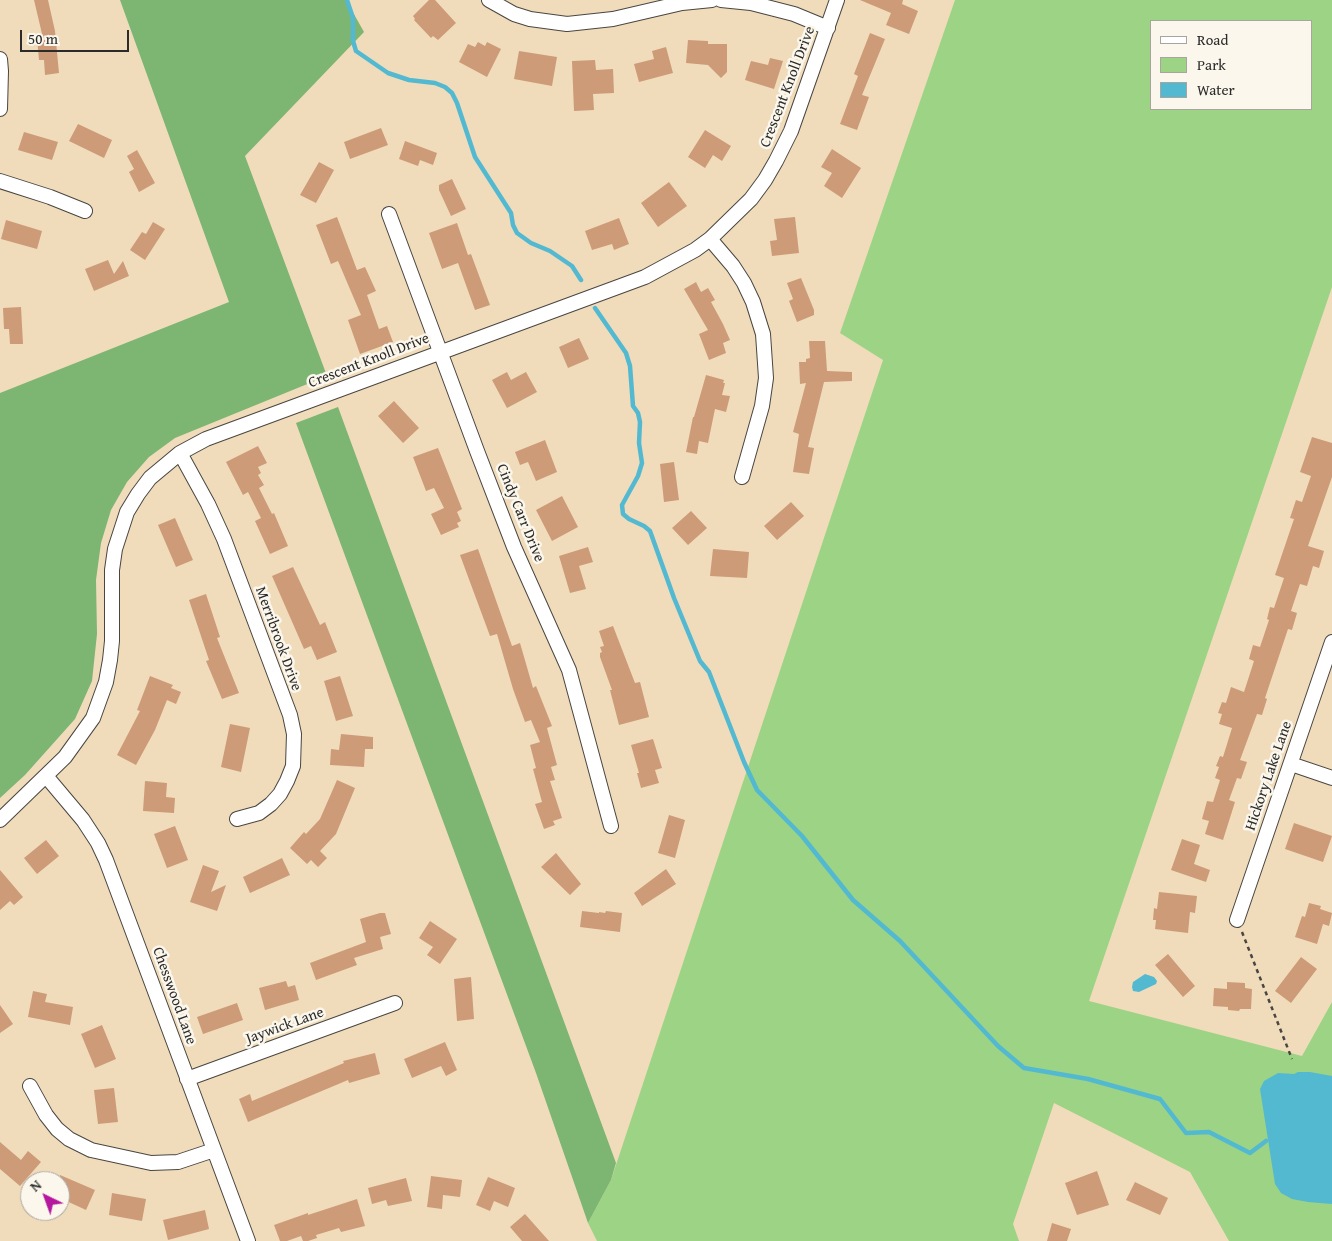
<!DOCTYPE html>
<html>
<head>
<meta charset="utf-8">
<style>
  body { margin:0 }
  #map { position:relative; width:1332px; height:1241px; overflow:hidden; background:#f0dcbb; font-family:"Gentium Book Plus",serif }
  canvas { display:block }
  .legend { position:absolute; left:1150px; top:20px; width:162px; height:90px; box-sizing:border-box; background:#fbf7ec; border:1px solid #a8a59f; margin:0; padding:6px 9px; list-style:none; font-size:15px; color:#2b2b2b }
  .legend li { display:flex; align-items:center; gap:10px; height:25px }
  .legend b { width:25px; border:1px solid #a8a59f }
  .north { position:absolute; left:20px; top:1171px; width:50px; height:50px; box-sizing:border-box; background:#fbf7ec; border:1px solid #a8a59f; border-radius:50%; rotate:318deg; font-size:14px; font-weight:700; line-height:20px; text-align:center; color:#2b2b2b }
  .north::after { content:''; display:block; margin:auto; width:18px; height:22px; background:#b5179e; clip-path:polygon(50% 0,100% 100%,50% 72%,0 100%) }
  .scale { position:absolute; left:20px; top:30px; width:109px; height:22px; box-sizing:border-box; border:2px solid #2b2b2b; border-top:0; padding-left:6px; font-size:15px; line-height:18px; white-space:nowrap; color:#2b2b2b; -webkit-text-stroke:4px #fbf7ec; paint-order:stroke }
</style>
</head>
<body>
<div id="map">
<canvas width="1332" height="1241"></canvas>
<ul class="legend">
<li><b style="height:6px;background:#fff"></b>Road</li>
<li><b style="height:14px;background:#9cd385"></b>Park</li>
<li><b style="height:14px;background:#53b9d1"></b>Water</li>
</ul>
<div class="north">N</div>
<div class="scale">50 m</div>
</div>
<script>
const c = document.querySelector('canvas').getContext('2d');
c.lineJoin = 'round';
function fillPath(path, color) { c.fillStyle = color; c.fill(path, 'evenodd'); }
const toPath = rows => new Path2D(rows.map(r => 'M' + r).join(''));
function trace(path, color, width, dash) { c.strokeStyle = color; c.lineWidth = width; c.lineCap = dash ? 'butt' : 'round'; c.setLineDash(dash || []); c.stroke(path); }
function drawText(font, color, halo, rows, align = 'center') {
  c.font = font + ' "Gentium Book Plus",serif'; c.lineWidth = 5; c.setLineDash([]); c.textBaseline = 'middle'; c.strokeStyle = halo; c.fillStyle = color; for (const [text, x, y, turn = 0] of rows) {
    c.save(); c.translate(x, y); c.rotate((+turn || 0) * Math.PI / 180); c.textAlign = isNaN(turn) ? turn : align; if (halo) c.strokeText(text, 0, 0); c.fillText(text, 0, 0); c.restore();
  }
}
const green = toPath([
  [955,0,1332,0,1332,287,1089,1001,1302,1056,1332,1002,1332,1241,1229,1241,1190,1172,1054,1103,1013,1224,1019,1241,597,1241,588,1223,611,1180,883,360,840,333],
  [1151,21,1311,21,1311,109,1151,109]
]);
const forest = toPath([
  [120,0,346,0,364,32,245,156,327,376,175,438,149,457,127,482,111,510,101,543,96,580,97,634,92,681,75,719,25,775,0,798,0,393,229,302],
  [338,407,616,1163,611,1180,588,1223,536,1073,296,423]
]);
const water = toPath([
  [1145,974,1154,977,1157,981,1156,984,1139,992,1133,991,1132,987,1133,982],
  [1298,1072,1310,1072,1332,1076,1332,1204,1308,1202,1292,1199,1281,1193,1275,1184,1260,1089,1264,1081,1278,1073,1294,1074]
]);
const stream = toPath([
  [347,0,353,18,353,41,356,51,388,73,409,80,435,83,445,87,452,93,457,103,475,157,511,213,513,225,517,233,531,243,550,251,572,266,581,280],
  [595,308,626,353,630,366,633,406,638,413,640,422,639,443,642,463,638,476,622,505,623,514,629,519,644,526,650,531,674,598,700,661,709,672,744,762,757,790,802,836,853,900,900,941,998,1046,1024,1068,1088,1079,1160,1099,1186,1133,1209,1132,1250,1153,1266,1141]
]);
const building = toPath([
  [34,0,48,0,55,31,59,73,45,75,44,60,39,60,37,38,43,38],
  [429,0,435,0,456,23,438,40,433,36,431,38,414,20,415,19,413,16],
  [860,0,903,0,902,4,918,11,909,34,886,25,891,13],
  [870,33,885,39,862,95,869,97,857,130,840,124,858,76,854,74],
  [688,40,708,41,708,44,727,44,727,72,721,78,708,65,686,63],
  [478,42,485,46,487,42,501,49,487,77,459,62,468,44,475,47],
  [666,47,673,73,639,82,634,64,654,59,652,51],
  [519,51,557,57,552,86,514,79],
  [770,58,783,61,774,89,745,80,751,61,768,65],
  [595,60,596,70,613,69,614,93,593,94,594,110,574,111,572,61],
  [78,124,112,140,104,158,69,141],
  [381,128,388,145,350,159,344,142],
  [705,130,731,146,722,161,713,155,705,168,688,157],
  [24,132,58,142,52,160,18,150],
  [405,141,437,153,433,165,420,160,418,166,399,159],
  [832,149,861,168,842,198,824,186,832,173,821,167],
  [137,150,155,183,139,192,129,172,134,169,127,156],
  [319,162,334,170,316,203,300,195],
  [452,179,466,209,451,216,439,190,439,185],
  [669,182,687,206,658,227,641,203],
  [337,217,357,270,365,267,376,291,367,295,379,329,387,326,393,342,360,354,348,320,361,315,338,261,331,264,316,225],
  [795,217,799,253,772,256,770,241,777,240,774,219],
  [619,218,629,244,614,250,612,244,592,250,585,231],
  [6,220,42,231,37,249,1,239],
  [153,222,165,229,145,260,130,250,142,232,146,234],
  [457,223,468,255,471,254,490,305,475,310,458,263,442,269,429,233],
  [108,260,114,274,123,261,129,276,94,291,85,269],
  [801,278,814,310,814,315,797,322,789,301,793,299,787,283],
  [696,282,701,292,708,288,715,300,711,302,723,324,730,340,723,343,726,353,709,360,699,334,708,330,684,289],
  [21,307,23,344,10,344,9,329,4,329,3,308],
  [579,338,589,359,568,368,559,347],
  [809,341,825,341,827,371,852,372,852,381,824,382,808,447,814,448,809,474,793,472,799,434,793,432,806,383,800,384,799,362,806,362,806,359,810,358],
  [507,372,511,380,526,372,537,392,507,408,492,380],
  [706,375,724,380,723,383,725,383,722,395,730,396,726,412,715,409,708,443,699,441,697,454,686,452,693,417,694,417],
  [394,401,419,428,403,443,378,416],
  [1312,437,1332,443,1332,477,1308,546,1324,551,1319,568,1313,566,1307,586,1300,584,1291,611,1297,613,1292,630,1288,629,1265,698,1267,699,1262,715,1257,714,1240,760,1247,762,1241,779,1237,778,1229,800,1235,802,1223,840,1205,834,1209,821,1202,819,1207,801,1213,802,1220,780,1215,778,1219,767,1216,766,1220,756,1223,757,1232,728,1219,724,1222,714,1218,713,1222,702,1226,703,1231,687,1244,692,1254,661,1249,659,1253,645,1260,647,1269,620,1267,619,1270,607,1274,608,1284,578,1275,575,1294,519,1290,518,1296,500,1302,502,1311,476,1300,472],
  [545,440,557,472,536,481,528,462,520,465,515,452],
  [258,446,267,463,258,467,261,473,258,475,264,485,259,488,272,514,274,513,288,546,270,554,255,521,261,518,248,492,243,495,226,462],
  [438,448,462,509,457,512,461,521,457,523,459,527,441,535,431,514,444,508,434,488,426,491,413,457],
  [674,462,679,500,664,502,660,464],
  [562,496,578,527,552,541,536,510],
  [791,502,804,516,777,540,764,526],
  [691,511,707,528,688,545,672,528],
  [175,518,193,560,176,567,158,525],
  [588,547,593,562,579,566,586,589,570,593,559,556],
  [478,549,512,646,520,643,533,688,536,686,552,726,547,728,557,765,551,767,555,780,550,781,562,818,553,821,555,825,544,829,535,804,542,802,533,769,536,768,530,745,540,742,531,720,525,722,513,689,497,634,490,636,460,555],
  [713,549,749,552,747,578,710,576],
  [293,567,320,625,325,622,337,652,317,660,311,646,304,649,272,576],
  [206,594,220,637,217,638,239,693,222,699,206,661,209,660,189,600],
  [613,626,635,683,640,682,649,717,619,725,610,690,612,690,600,657,600,653,602,652,600,647,604,646,599,631],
  [150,676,173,685,171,688,181,692,176,704,167,700,155,730,136,765,117,755,140,711,137,710],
  [340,676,353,716,336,721,324,681],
  [230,724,250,728,241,772,221,767],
  [341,734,373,737,373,749,365,749,364,767,330,765,331,749,339,750],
  [653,739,662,768,655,770,659,783,641,788,637,773,639,773,631,745],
  [337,780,355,788,336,834,320,851,327,858,318,867,311,860,307,864,290,848,304,832,306,834,320,819],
  [145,781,167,783,166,797,175,798,174,813,143,811],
  [669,815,685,820,675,858,658,853],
  [1294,823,1332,836,1323,862,1285,849],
  [175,826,188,860,167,868,154,834],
  [1182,839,1200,845,1194,864,1210,870,1206,882,1171,870],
  [46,840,59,856,37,874,24,858],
  [556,853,581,884,570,895,541,867],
  [282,858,290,875,250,893,243,877],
  [203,865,219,871,211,892,226,885,217,911,190,902],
  [666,869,676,884,642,906,634,893],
  [0,870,23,897,14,905,10,901,0,910],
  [1159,892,1197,896,1195,913,1190,912,1188,933,1155,929,1156,920,1153,920,1154,908,1157,909],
  [1309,903,1321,906,1320,909,1332,913,1329,926,1323,924,1317,944,1295,937,1302,916,1305,917],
  [582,911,599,913,599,912,605,913,606,911,622,913,620,932,580,927],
  [380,913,385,913,391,934,380,937,383,949,354,958,357,965,316,980,310,963,366,942,360,919],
  [430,921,457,939,440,964,427,955,433,947,419,938],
  [1168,954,1195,986,1183,997,1155,965],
  [1301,957,1317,969,1291,1003,1275,991],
  [471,977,474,1019,457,1021,454,979],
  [286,981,288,987,295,985,299,1000,265,1010,259,988],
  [1227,982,1245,983,1245,988,1252,989,1251,1009,1240,1009,1239,1011,1228,1010,1228,1007,1213,1006,1214,988,1227,989],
  [33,991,47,994,45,1002,73,1007,70,1025,28,1017],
  [237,1003,243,1020,203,1034,197,1017],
  [0,1005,13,1024,0,1033],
  [102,1025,116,1059,95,1068,81,1034],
  [445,1042,457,1070,446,1076,441,1066,412,1078,404,1059],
  [375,1053,380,1074,349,1083,348,1080,248,1122,239,1099,250,1094,252,1101,344,1063,343,1061],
  [114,1088,118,1122,98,1124,94,1090],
  [0,1142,21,1160,28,1151,41,1162,20,1186,0,1169],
  [1097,1171,1109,1205,1077,1215,1065,1183],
  [60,1175,95,1190,86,1210,60,1198],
  [431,1176,462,1180,460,1197,443,1195,442,1209,427,1207],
  [488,1177,515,1188,508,1207,494,1201,490,1211,476,1205],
  [406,1178,412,1201,388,1206,386,1200,372,1204,368,1188],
  [1135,1182,1168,1198,1160,1215,1126,1200],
  [112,1193,146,1199,142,1221,109,1215],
  [357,1199,365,1226,341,1232,339,1228,316,1235,317,1238,308,1241,303,1241,301,1236,287,1241,280,1241,274,1225,308,1213,308,1215],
  [205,1210,209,1229,168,1240,163,1220],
  [525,1214,549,1241,522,1241,510,1227],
  [1052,1223,1071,1229,1067,1241,1047,1241]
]);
const path = toPath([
  [1242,932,1292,1059]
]);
const street = toPath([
  [489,0,514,14,530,19,567,24,613,19,682,3,712,0],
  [721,0,751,3,794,14,828,28],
  [0,59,1,71,0,109],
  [0,181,50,197,85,211],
  [389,214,477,451,514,547,569,670,611,826],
  [710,239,733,266,744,283,753,302,763,334,766,378,762,406,742,477],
  [180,453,208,504,224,539,290,715,294,734,293,766,287,781,280,794,271,804,259,813,237,819],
  [1291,764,1332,778],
  [46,776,83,820,98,843,106,860,248,1241],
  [0,820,65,757,93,718,106,682,110,660,112,641,112,570,115,549,127,512,138,494,150,478,180,453,206,439,645,277,695,250,710,239,751,199,765,180,776,161,791,131,837,0],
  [1237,920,1332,642],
  [187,1079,395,1003],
  [30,1086,46,1115,57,1129,69,1139,91,1150,151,1163,178,1162,214,1150]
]);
const streetNames = [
  ["Crescent Knoll Drive",788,87,-69],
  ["Crescent Knoll Drive",369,361,-21],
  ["Cindy Carr Drive",520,513,68],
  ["Merribrook Drive",278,639,70],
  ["Hickory Lake Lane",1269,776,-71],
  ["Chesswood Lane",174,996,70],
  ["Jaywick Lane",285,1026,-20]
];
fillPath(green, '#9cd385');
fillPath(forest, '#7db572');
fillPath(water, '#53b9d1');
trace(stream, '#53b9d1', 4.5);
fillPath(building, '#cd9b78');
trace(street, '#494641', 16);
trace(path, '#494641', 2.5, [4, 4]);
trace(street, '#fff', 14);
drawText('15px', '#2b2b2b', '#fbf7ec', streetNames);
</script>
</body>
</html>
